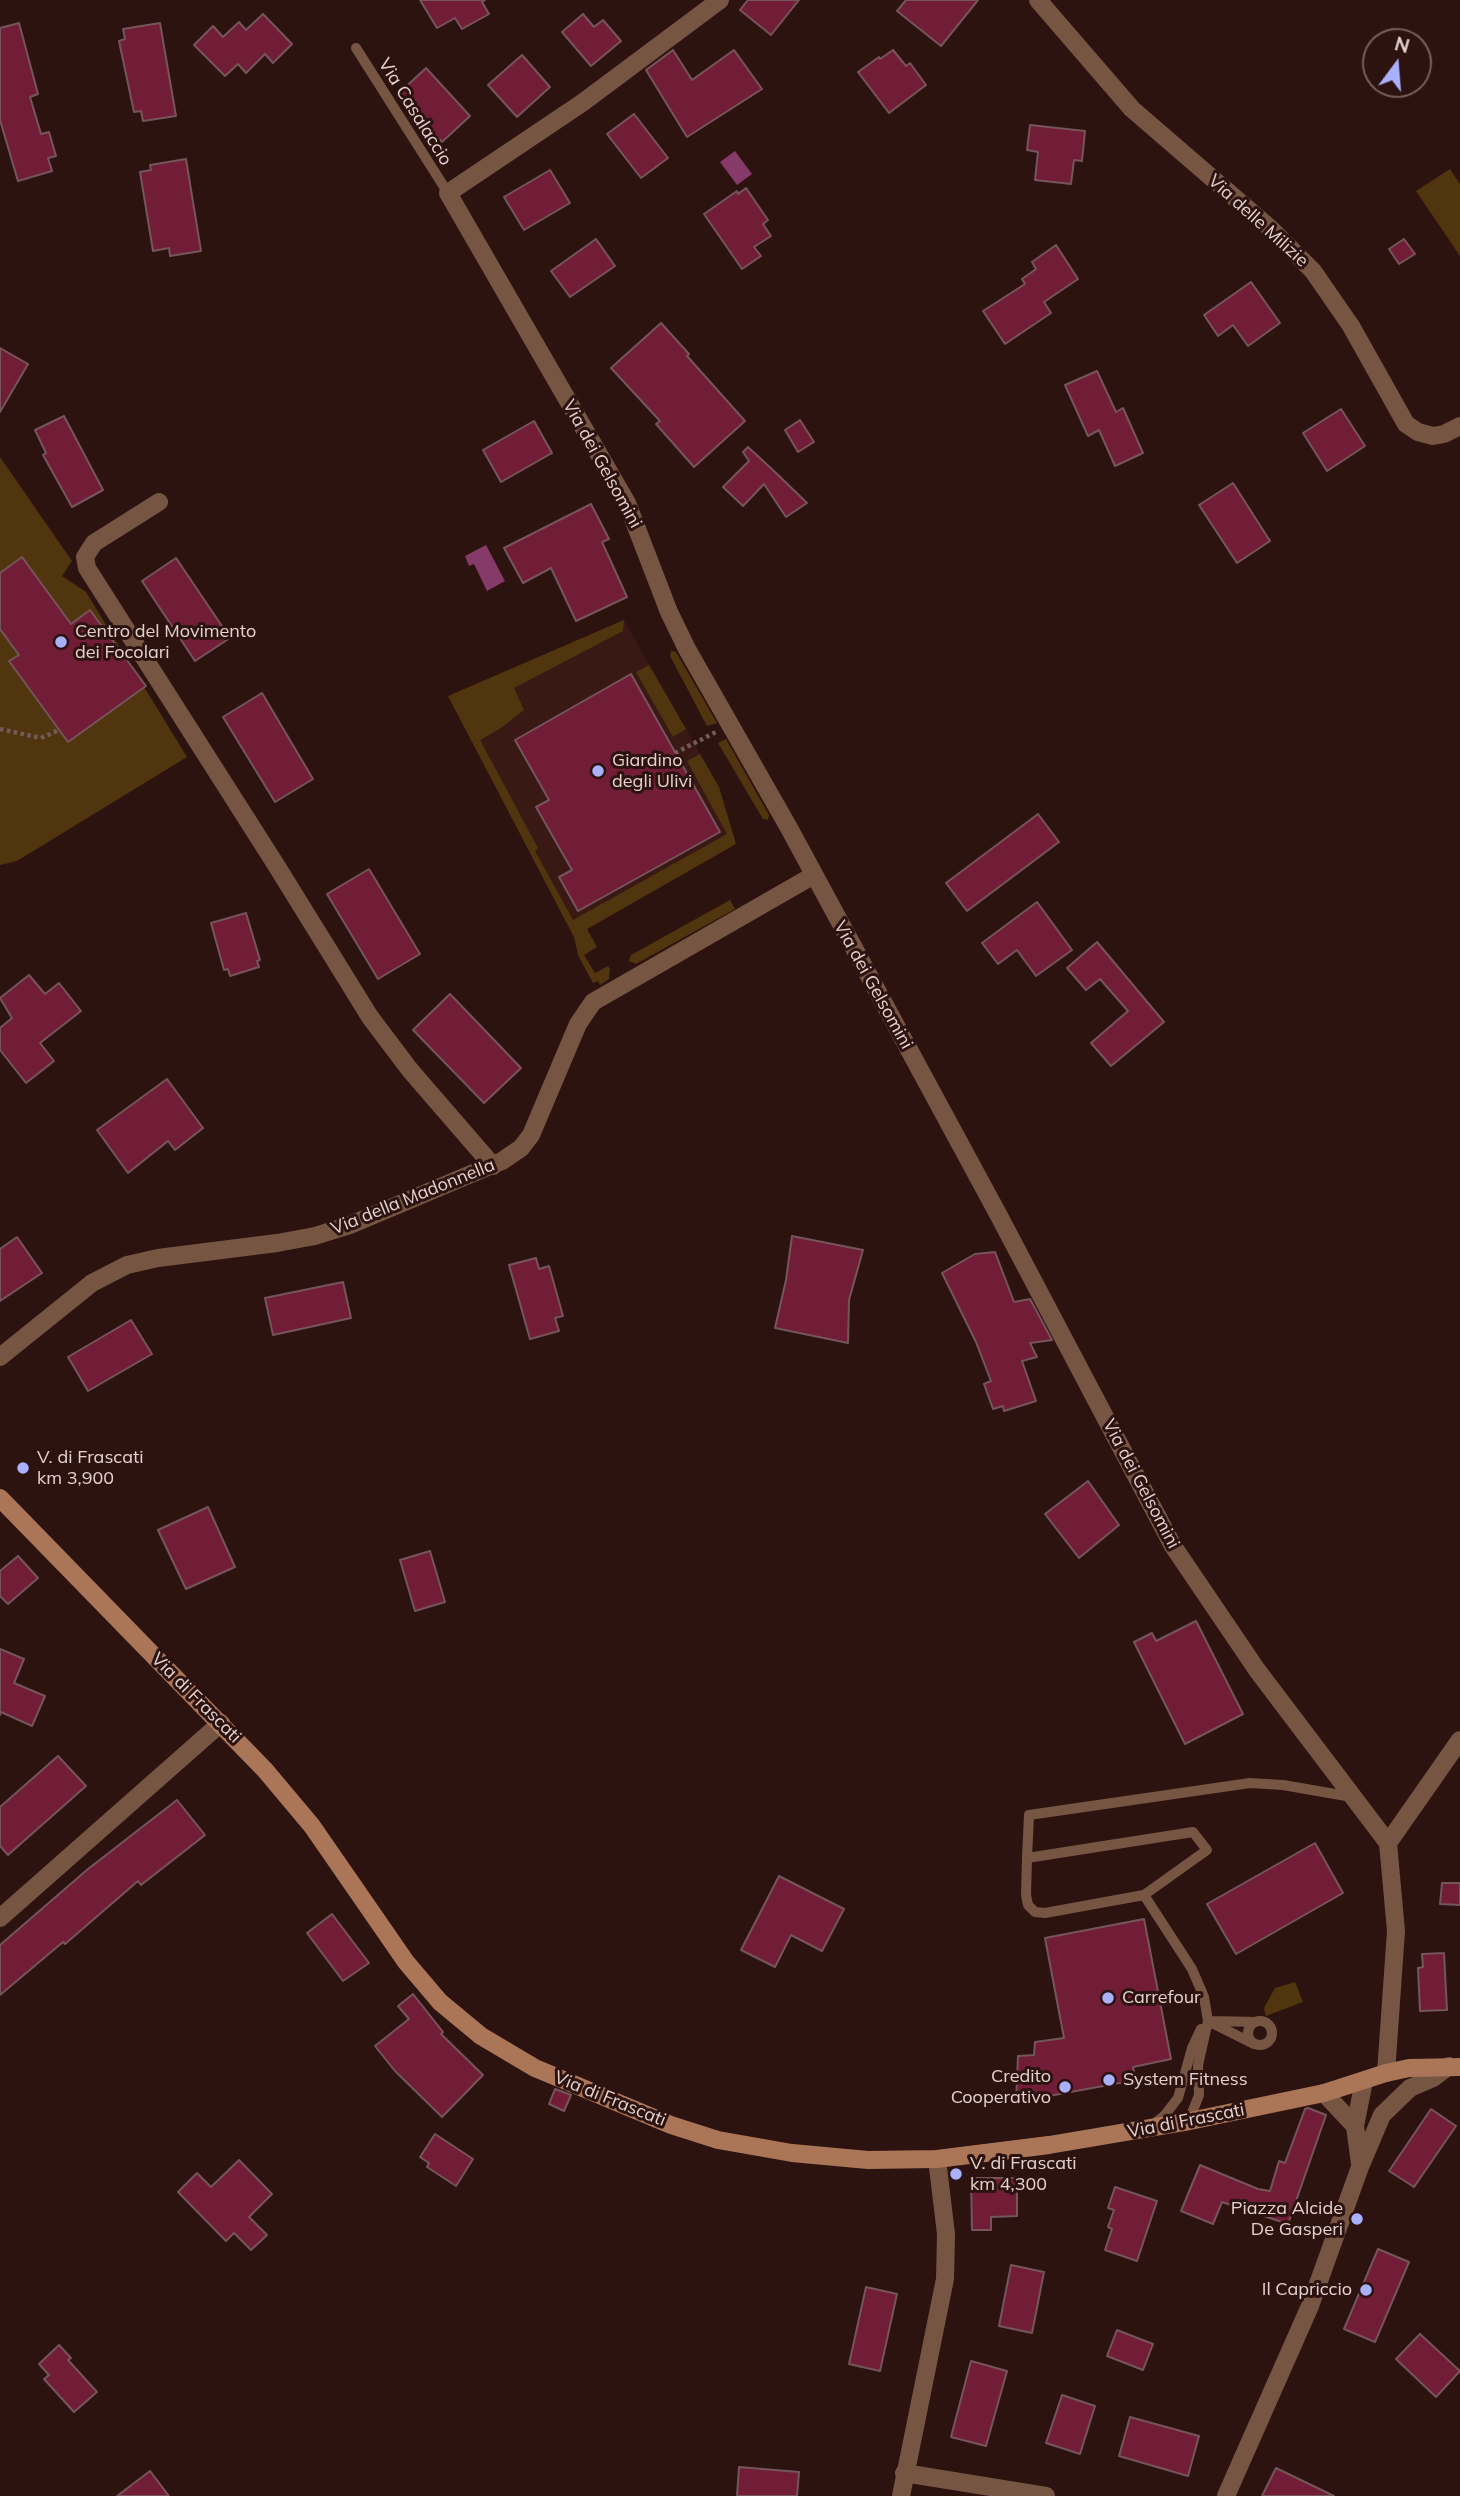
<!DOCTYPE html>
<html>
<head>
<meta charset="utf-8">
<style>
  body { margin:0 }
  #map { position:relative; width:1460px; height:2496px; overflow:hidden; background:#2d1310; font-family:Mulish,sans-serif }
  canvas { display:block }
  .north { position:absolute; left:1362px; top:28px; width:70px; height:70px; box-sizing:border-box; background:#2d1310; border:2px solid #775f5c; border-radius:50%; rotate:16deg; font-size:19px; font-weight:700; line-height:28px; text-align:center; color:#e5d2cf }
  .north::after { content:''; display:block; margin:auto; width:24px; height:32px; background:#a9b0fc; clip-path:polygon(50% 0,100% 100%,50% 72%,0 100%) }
</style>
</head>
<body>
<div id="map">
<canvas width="1460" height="2496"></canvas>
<div class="north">N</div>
</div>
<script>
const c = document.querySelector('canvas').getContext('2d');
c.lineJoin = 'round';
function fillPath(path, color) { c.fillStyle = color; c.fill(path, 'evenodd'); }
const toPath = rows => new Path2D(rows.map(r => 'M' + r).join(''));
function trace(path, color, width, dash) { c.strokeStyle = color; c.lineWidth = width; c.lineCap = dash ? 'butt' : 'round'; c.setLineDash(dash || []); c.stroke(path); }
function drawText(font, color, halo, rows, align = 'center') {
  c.font = font + ' Mulish,sans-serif'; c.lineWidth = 6; c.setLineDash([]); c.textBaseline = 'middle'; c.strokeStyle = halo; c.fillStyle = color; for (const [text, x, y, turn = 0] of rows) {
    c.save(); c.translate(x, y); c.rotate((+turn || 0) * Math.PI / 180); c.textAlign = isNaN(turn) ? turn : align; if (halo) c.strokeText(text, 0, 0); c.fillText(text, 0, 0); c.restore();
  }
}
const built = toPath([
  [624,620,719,787,736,844,574,937,448,696]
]);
const green = toPath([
  [1450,169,1460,184,1460,256,1416,191],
  [0,457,72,561,62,576,86,592,187,757,17,861,0,865],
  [624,620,623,631,514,688,524,710,501,728,480,740,538,848,535,851,573,920,727,834,687,761,700,754,719,787,736,844,587,929,597,947,584,955,595,973,608,966,610,969,609,979,600,985,598,981,593,983,578,955,574,937,448,696],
  [671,651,676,652,717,723,707,726,670,656],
  [649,665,686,729,673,737,636,672],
  [726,739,769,815,768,820,763,819,718,743],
  [730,900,735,909,636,964,629,961,631,955],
  [1295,1982,1303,2002,1266,2016,1264,2008,1275,1988]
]);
const water = toPath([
  [735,151,752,174,737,185,720,162],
  [486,545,505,581,487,591,474,564,469,566,465,556]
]);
const building = toPath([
  [420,0,485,0,482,2,489,14,462,29,455,18,437,28,420,0],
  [748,0,799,0,771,35,740,10,748,0],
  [906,0,978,0,941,46,897,11,906,0],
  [263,14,292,44,273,63,265,54,246,73,238,64,225,76,194,45,213,26,223,37,239,22,246,30,263,14],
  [583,14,594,27,603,20,621,41,591,66,562,32,583,14],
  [19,23,38,94,30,97,41,134,49,132,56,156,48,158,52,171,18,181,0,120,0,28,19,23],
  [160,23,176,116,143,121,141,111,134,112,119,41,125,39,123,29,160,23],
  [673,50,692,80,734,50,762,89,687,137,646,70,673,50],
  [893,50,906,66,910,63,926,85,889,113,858,72,879,57,880,59,893,50],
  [522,55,550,87,517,117,488,85,522,55],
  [426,68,470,116,442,142,398,94,426,68],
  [634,114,668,158,641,178,607,134,634,114],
  [1030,125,1085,131,1082,161,1074,160,1071,184,1035,180,1038,152,1027,150,1030,125],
  [186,159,201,251,170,256,169,248,153,251,140,172,151,170,150,165,186,159],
  [550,170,570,203,524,230,504,197,550,170],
  [746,188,768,220,763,224,771,236,754,247,761,256,742,269,704,214,737,191,738,194,746,188],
  [596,239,615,266,570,297,551,271,596,239],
  [1404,239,1415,254,1399,264,1389,249,1404,239],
  [1056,245,1078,279,1044,302,1051,313,1005,344,983,311,1025,284,1022,279,1036,269,1032,262,1056,245],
  [1251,282,1280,323,1248,346,1233,325,1218,336,1204,315,1251,282],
  [661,323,689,354,687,356,745,421,694,467,656,424,660,421,611,368,661,323],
  [0,348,28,364,0,412,0,348],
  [1097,371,1116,412,1123,408,1143,453,1115,466,1099,430,1088,436,1065,385,1097,371],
  [1341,409,1365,446,1327,471,1303,433,1341,409],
  [64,416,103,490,72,507,43,455,46,453,35,430,64,416],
  [800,420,814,442,798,452,785,430,800,420],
  [534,421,552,453,501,482,483,450,534,421],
  [748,447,775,472,807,503,786,517,764,484,743,506,723,487,749,461,743,452,748,447],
  [1233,483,1270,541,1237,563,1199,505,1233,483],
  [591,504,609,539,602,542,627,597,576,621,551,568,523,583,504,548,591,504],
  [22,557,71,624,90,610,146,686,68,742,9,661,19,655,0,629,0,573,22,557],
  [176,558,230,638,195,661,142,581,176,558],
  [631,674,720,832,578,911,559,877,572,870,536,807,549,800,515,740,631,674],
  [262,693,313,779,275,802,223,717,262,693],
  [1038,814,1059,842,967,911,946,883,1038,814],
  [369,869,420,954,378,979,327,894,369,869],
  [1037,902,1072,950,1036,976,1017,950,998,964,982,943,1037,902],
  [246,913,260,960,257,961,259,967,230,976,228,969,224,970,211,923,246,913],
  [1097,942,1164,1022,1111,1066,1091,1043,1128,1011,1100,979,1086,990,1067,968,1097,942],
  [29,975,45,994,59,983,81,1011,40,1043,54,1061,26,1083,0,1050,0,1028,12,1018,0,998,29,975],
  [450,994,521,1068,484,1103,413,1030,450,994],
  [167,1079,203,1128,175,1150,168,1141,128,1173,97,1130,167,1079],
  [792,1236,863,1250,849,1300,848,1343,775,1328,786,1280,792,1236],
  [17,1237,42,1273,0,1301,0,1249,17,1237],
  [995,1252,1014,1302,1030,1299,1052,1340,1030,1343,1037,1357,1022,1361,1036,1401,1004,1411,1003,1406,993,1409,984,1384,991,1381,976,1342,942,1273,975,1254,995,1252],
  [536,1258,539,1269,549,1266,563,1316,555,1318,559,1331,530,1339,509,1265,536,1258],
  [343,1282,351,1318,273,1335,265,1298,343,1282],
  [131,1320,152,1354,88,1391,68,1357,131,1320],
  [1088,1481,1119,1525,1079,1558,1045,1514,1088,1481],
  [208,1507,235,1567,186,1589,158,1530,208,1507],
  [430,1551,445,1602,415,1611,400,1560,430,1551],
  [18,1556,38,1578,8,1604,0,1596,0,1571,18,1556],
  [1196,1621,1243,1714,1185,1744,1134,1642,1152,1633,1156,1641,1196,1621],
  [0,1649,24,1659,14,1683,45,1696,32,1726,1,1712,0,1715,0,1649],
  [58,1756,86,1786,8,1855,0,1846,0,1807,58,1756],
  [177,1800,205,1835,141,1885,138,1881,65,1944,63,1942,0,1995,0,1945,88,1869,177,1800],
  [1315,1843,1343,1893,1236,1954,1207,1904,1315,1843],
  [779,1876,844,1909,822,1951,791,1935,775,1967,741,1950,779,1876],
  [1442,1883,1460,1883,1460,1905,1440,1904,1442,1883],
  [332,1914,369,1963,343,1981,307,1933,332,1914],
  [1144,1919,1171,2059,1133,2067,1136,2080,1016,2102,1018,2056,1034,2055,1035,2042,1064,2038,1045,1938,1144,1919],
  [1444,1953,1447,2010,1420,2011,1418,1968,1423,1967,1422,1954,1444,1953],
  [413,1994,443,2032,441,2034,483,2075,442,2117,395,2071,375,2046,409,2019,398,2006,413,1994],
  [555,2089,571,2095,564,2111,549,2104,555,2089],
  [1308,2108,1326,2115,1288,2224,1222,2202,1213,2224,1181,2211,1200,2165,1258,2189,1270,2191,1279,2161,1285,2163,1305,2109,1308,2108],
  [1431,2109,1456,2126,1414,2187,1389,2171,1431,2109],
  [435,2134,473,2159,456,2186,427,2167,429,2163,420,2157,435,2134],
  [239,2160,272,2194,249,2217,267,2235,251,2250,234,2233,226,2241,178,2192,197,2173,211,2187,239,2160],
  [971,2178,1017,2178,1017,2216,991,2217,991,2230,972,2230,971,2178],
  [1115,2187,1157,2201,1137,2261,1105,2250,1112,2229,1108,2227,1114,2210,1108,2208,1115,2187],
  [1378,2249,1409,2262,1375,2342,1344,2329,1378,2249],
  [1011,2265,1044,2272,1032,2333,999,2326,1011,2265],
  [866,2287,897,2294,880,2371,849,2364,866,2287],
  [1117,2330,1153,2344,1143,2370,1107,2356,1117,2330],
  [1420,2334,1460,2371,1436,2397,1396,2359,1420,2334],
  [59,2345,71,2358,68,2360,97,2392,74,2412,44,2379,49,2375,39,2364,59,2345],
  [971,2361,1007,2371,986,2446,951,2437,971,2361],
  [1062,2395,1095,2406,1080,2454,1046,2443,1062,2395],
  [1130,2417,1199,2436,1188,2476,1119,2456,1130,2417],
  [739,2467,799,2472,797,2496,737,2496,739,2467],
  [1276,2468,1334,2496,1262,2496,1276,2468],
  [150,2471,169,2496,117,2496,150,2471]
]);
const path = toPath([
  [0,729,41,738,59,730],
  [675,753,716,732],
  [1160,2004,1189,1999]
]);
const lane = toPath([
  [356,48,448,193],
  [1027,1858,1193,1832,1207,1850,1144,1895,1045,1913,1035,1912,1028,1905,1026,1895,1027,1858,1029,1815,1250,1783,1283,1785,1352,1797],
  [1144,1895,1192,1969,1204,1997,1208,2021,1198,2065,1199,2095,1192,2113,1185,2121],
  '1248 2033a12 12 0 1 1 24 0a12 12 0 1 1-24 0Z',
  [1208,2021,1254,2044],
  [1212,2021,1256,2022],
  [1155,2123,1164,2116,1178,2098,1192,2048,1201,2029]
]);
const street = toPath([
  [720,0,582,103,448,193,627,503,669,612,687,649,789,828,998,1214,1173,1546,1257,1670,1388,1843,1396,1931,1386,2073],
  [1038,0,1132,109,1271,229,1313,271,1351,326,1406,424,1418,432,1433,436,1444,434,1460,426],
  [159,502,94,543,85,557,87,568,276,865,370,1017,410,1070,493,1166],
  [0,1357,92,1283,127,1265,158,1258,277,1243,315,1236,350,1225,502,1161,521,1148,531,1135,578,1024,593,1002,814,875],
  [1388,1843,1460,1740],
  [0,1918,221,1723],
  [1324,2093,1355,2126],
  [1360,2164,1355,2126,1364,2081],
  [904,2473,1046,2496],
  [901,2496,945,2279,946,2234,937,2159],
  [1226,2496,1310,2306,1360,2167,1382,2115,1410,2088,1433,2078,1449,2066]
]);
const secondary = toPath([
  [0,1498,265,1770,312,1826,406,1962,440,2002,481,2036,535,2068,671,2125,718,2140,792,2153,868,2160,937,2159,1049,2145,1185,2122,1324,2093,1386,2073,1409,2068,1460,2067]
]);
const markers = [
  [61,642,7,"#a9b0fc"],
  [598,771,7,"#a9b0fc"],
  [23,1468,7,"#a9b0fc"],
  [1108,1998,7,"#a9b0fc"],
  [1109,2080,7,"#a9b0fc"],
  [1065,2087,7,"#a9b0fc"],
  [956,2174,7,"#a9b0fc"],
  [1357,2219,7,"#a9b0fc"],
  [1366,2290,7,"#a9b0fc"]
];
const streetNames = [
  ["Via Casalaccio",415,112,58],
  ["Via delle Milizie",1258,221,42],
  ["Via dei Gelsomini",602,464,61],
  ["Via dei Gelsomini",873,985,61],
  ["Via della Madonnella",413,1197,-22],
  ["Via dei Gelsomini",1141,1484,62],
  ["Via di Frascati",196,1698,45],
  ["Via di Frascati",610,2099,22],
  ["Via di Frascati",1186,2121,-11]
];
const poiNames = [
  ["Centro del Movimento",75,632],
  ["dei Focolari",75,653],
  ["Giardino",612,761],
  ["degli Ulivi",612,782],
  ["V. di Frascati",37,1458],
  ["km 3,900",37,1479],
  ["Carrefour",1122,1998],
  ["Credito",1051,2077,"right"],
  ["Cooperativo",1051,2098,"right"],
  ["System Fitness",1123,2080],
  ["V. di Frascati",970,2164],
  ["km 4,300",970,2185],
  ["Piazza Alcide",1343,2209,"right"],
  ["De Gasperi",1343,2230,"right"],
  ["Il Capriccio",1352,2290,"right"]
];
fillPath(built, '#3a1915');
fillPath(green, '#50350e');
fillPath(water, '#863a69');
fillPath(building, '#711d37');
trace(building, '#75555b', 2);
trace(path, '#725b58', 4.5, [3.5, 3.5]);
trace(lane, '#775543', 10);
trace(street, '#775543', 18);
trace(secondary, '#ab7557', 18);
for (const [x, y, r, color] of markers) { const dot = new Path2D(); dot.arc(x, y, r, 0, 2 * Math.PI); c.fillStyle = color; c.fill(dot); trace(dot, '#2d1310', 2.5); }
drawText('18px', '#e5d2cf', '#2d1310', streetNames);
drawText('18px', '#e5d2cf', '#2d1310', poiNames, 'left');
</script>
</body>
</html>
